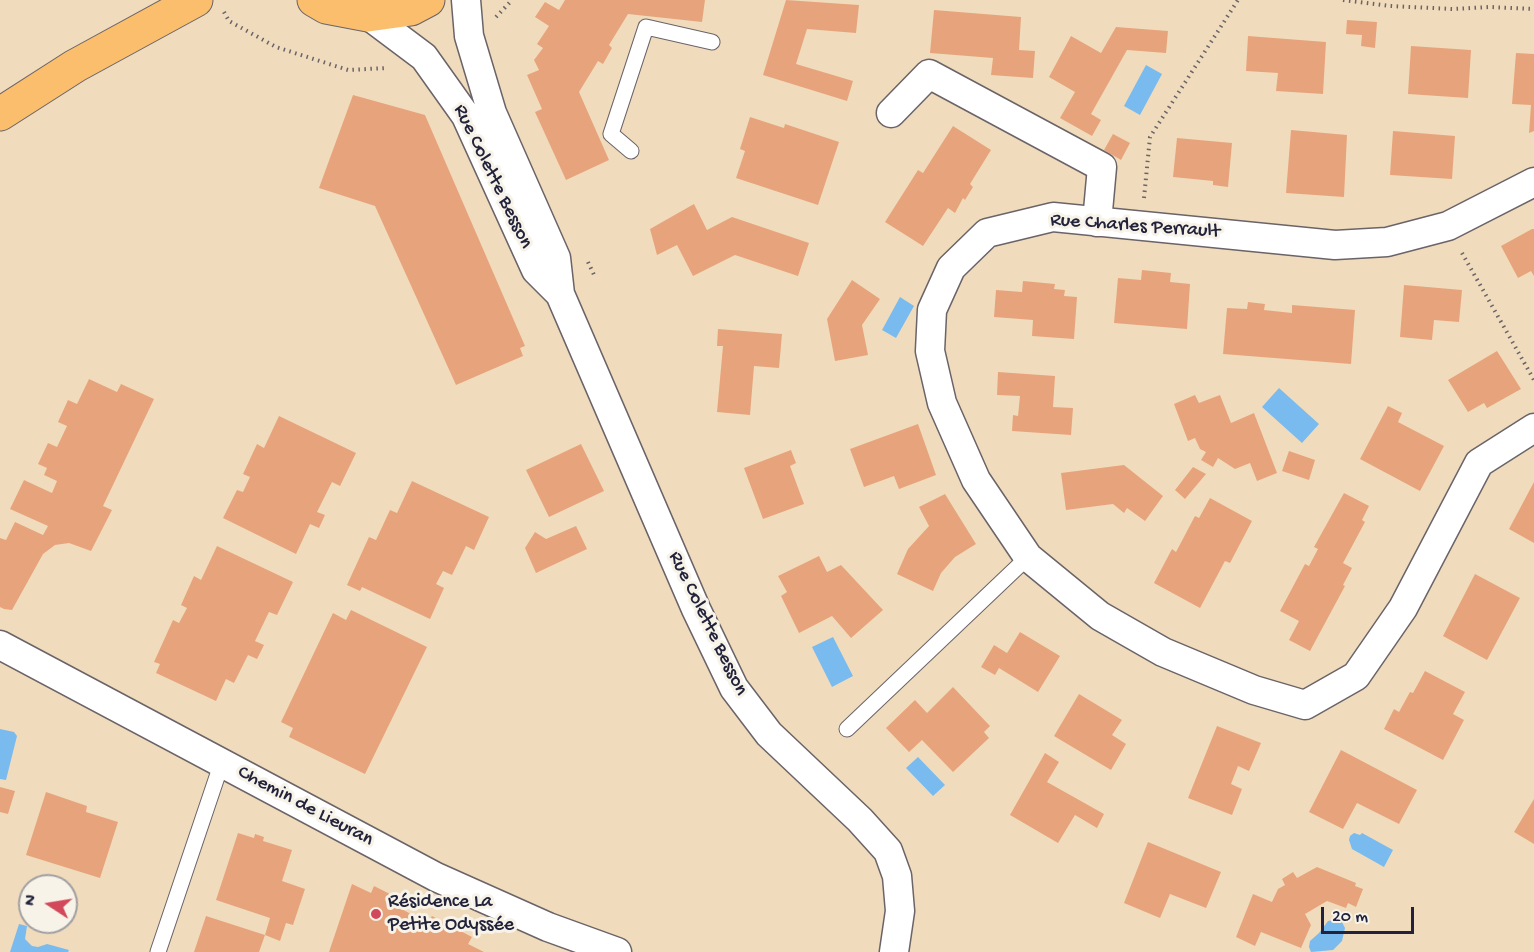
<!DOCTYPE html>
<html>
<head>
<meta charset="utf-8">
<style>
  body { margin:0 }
  #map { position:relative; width:1534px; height:952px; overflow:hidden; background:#f0dcbc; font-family:"Gochi Hand",sans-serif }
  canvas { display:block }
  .north { position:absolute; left:18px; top:874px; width:60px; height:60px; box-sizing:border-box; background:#f7f3e8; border:2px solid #a29fa3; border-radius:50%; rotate:282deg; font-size:16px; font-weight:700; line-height:24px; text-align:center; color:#22223b }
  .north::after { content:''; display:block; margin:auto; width:21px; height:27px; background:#d1495b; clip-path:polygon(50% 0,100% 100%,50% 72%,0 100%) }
  .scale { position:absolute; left:1321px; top:907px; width:93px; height:27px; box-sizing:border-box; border:3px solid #22223b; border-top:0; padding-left:8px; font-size:18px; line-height:21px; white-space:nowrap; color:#22223b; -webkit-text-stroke:4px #f7f3e8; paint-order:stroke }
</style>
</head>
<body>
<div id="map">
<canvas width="1534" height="952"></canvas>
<div class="north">N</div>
<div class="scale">20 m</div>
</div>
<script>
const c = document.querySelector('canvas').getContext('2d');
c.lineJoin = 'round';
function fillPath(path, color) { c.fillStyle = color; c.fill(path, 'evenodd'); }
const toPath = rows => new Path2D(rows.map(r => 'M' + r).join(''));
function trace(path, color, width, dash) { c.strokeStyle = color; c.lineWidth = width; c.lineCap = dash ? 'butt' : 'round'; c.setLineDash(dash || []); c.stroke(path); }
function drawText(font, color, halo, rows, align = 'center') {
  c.font = font + ' "Gochi Hand",sans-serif'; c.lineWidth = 6; c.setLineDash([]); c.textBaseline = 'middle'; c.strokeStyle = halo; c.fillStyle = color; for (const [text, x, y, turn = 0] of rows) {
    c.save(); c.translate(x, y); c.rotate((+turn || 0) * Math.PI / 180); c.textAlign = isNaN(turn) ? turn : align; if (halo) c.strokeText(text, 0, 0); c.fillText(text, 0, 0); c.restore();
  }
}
const water = toPath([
  [1146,65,1162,74,1140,115,1124,106],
  [900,297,914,306,896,338,882,330],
  [1279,388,1319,424,1302,443,1262,407],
  [833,637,853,676,832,687,812,647],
  [0,729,14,732,17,736,6,780,0,779],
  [918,757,945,785,933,796,906,768],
  [1354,833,1360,835,1362,833,1393,850,1384,867,1352,849,1349,840,1350,836],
  [1334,920,1342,922,1345,928,1342,941,1333,950,1311,952,1309,947,1310,941,1319,933,1328,921],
  [19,924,27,926,25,939,32,946,38,947,47,944,69,950,68,952,10,952]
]);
const building = toPath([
  [565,0,705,0,702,22,628,14,609,45,612,48,603,64,598,61,579,92,609,160,566,180,535,112,542,109,527,75,539,70,534,60,543,48,537,44,549,26,535,17,545,2,559,10],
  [786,0,859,5,856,33,807,29,796,64,853,81,847,101,763,75],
  [934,10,1021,17,1019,50,1035,51,1033,78,991,75,993,58,930,53],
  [1347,20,1377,22,1375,48,1361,46,1362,35,1346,34],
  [1116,27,1168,31,1166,53,1127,50,1091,114,1101,120,1092,136,1060,118,1075,92,1049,77,1071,36,1101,53],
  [1248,36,1326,42,1323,94,1276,91,1278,73,1246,71],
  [1411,46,1471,50,1468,98,1408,94],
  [1516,53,1534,54,1534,131,1529,133,1531,105,1512,104],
  [353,95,425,115,525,346,520,348,523,356,456,385,375,206,319,188],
  [750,117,784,128,785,124,839,142,818,205,736,178,745,151,740,149],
  [953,126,991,150,970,184,973,187,965,200,963,198,955,213,948,208,923,246,885,222,918,170,923,173],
  [1291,130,1347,135,1344,197,1286,193],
  [1393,131,1455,136,1452,179,1390,175],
  [1113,134,1130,143,1121,160,1104,150],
  [1177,138,1232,143,1228,187,1213,185,1213,181,1173,177],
  [694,204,707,230,732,217,809,243,798,276,735,255,693,276,677,245,657,255,650,229],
  [1532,229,1534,229,1534,276,1531,271,1518,278,1501,246],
  [1142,270,1171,273,1170,282,1190,284,1187,329,1114,323,1118,278,1141,280],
  [852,280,880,299,862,325,868,355,835,361,827,319],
  [1023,281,1055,284,1054,289,1065,290,1064,296,1077,297,1074,339,1032,336,1033,320,994,317,996,290,1022,292],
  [1404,285,1462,290,1459,322,1434,320,1432,340,1400,337],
  [1248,302,1265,304,1264,310,1292,313,1292,305,1355,310,1351,364,1223,354,1227,308,1247,309],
  [718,329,782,334,779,368,754,366,750,415,717,412,723,346,717,346],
  [1497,351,1521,389,1487,408,1484,403,1468,412,1448,380],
  [998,372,1055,376,1053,407,1073,408,1071,435,1012,431,1013,415,1018,416,1020,396,997,395],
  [89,379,117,392,121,384,154,399,103,506,112,510,91,551,69,543,55,545,43,554,12,610,4,609,0,607,0,538,6,540,15,522,43,535,48,526,10,509,24,480,52,493,57,481,44,475,47,468,38,464,48,443,57,447,67,426,58,422,68,400,77,404],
  [1195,395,1199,403,1220,395,1231,423,1254,413,1277,473,1257,481,1250,463,1235,469,1218,458,1213,467,1201,460,1206,452,1200,449,1195,438,1188,441,1174,404],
  [1388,406,1402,413,1398,422,1444,446,1420,491,1360,459],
  [279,416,356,453,340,486,332,482,317,512,325,515,319,528,310,524,296,554,223,518,237,490,243,492,250,477,243,474,257,444,264,448],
  [918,424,936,475,899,489,894,476,864,487,850,449],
  [581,444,604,491,549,517,526,470],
  [791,450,796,463,790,466,804,504,763,519,744,468],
  [1289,451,1315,460,1309,480,1282,471],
  [1124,465,1163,496,1145,521,1127,508,1124,513,1113,504,1066,510,1061,473],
  [1193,467,1206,474,1185,499,1175,490],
  [412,481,489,517,474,550,466,546,452,575,443,571,436,584,444,588,430,619,362,587,360,591,347,585,369,537,376,540,390,510,397,513],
  [1534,482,1534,543,1509,529],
  [1344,493,1369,506,1362,520,1365,522,1343,563,1352,568,1343,585,1345,586,1310,651,1289,640,1299,621,1280,611,1305,564,1309,566,1318,549,1314,547],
  [945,494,976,544,955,557,941,573,933,591,897,574,908,549,929,526,919,507],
  [1210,498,1252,521,1230,563,1225,561,1200,608,1154,583,1172,549,1176,552,1195,516,1199,518],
  [576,526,587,549,536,573,525,548,535,532,546,539],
  [217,546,293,582,277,615,269,612,255,641,264,645,257,659,248,655,234,683,226,679,216,701,156,673,160,664,154,662,173,620,179,623,187,608,181,605,194,576,201,580],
  [819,556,827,572,841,565,883,610,851,638,832,616,799,633,781,596,787,592,778,576],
  [1475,574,1520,598,1487,660,1443,636],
  [351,610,427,647,365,774,289,737,293,728,281,722,333,613,346,620],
  [1020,632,1060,656,1038,692,999,668,995,675,981,667,994,645,1007,653],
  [1425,671,1465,692,1453,714,1464,720,1443,760,1384,729,1394,709,1399,712,1410,692,1413,693],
  [953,687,990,726,984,732,989,738,953,772,922,740,909,752,886,728,915,700,927,713],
  [1079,694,1122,720,1112,735,1126,744,1111,770,1054,736],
  [1217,726,1261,743,1249,771,1238,766,1231,784,1242,789,1232,815,1188,798],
  [1341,750,1417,790,1399,824,1357,803,1343,829,1309,812],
  [1045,753,1059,762,1047,782,1104,814,1097,828,1075,815,1058,843,1010,815],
  [0,787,15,791,8,814,0,812],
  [46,792,87,806,86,812,118,822,100,878,26,855],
  [1534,799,1534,844,1514,832],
  [238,833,254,838,255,834,264,837,263,841,292,850,282,881,305,889,293,925,286,923,280,941,265,935,270,918,216,900],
  [1148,842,1221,872,1206,908,1170,894,1160,918,1124,903],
  [1317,867,1356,883,1355,886,1363,889,1356,907,1348,903,1346,908,1327,901,1305,914,1311,925,1301,948,1261,932,1255,946,1236,937,1253,894,1272,902,1278,889,1285,885,1282,879,1293,872,1297,878],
  [352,884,371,893,374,886,396,897,392,904,428,923,432,916,472,937,468,944,484,952,329,952],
  [206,916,265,935,259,952,194,952]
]);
const path = toPath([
  [1343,0,1390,6,1453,9,1490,7,1534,9],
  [224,12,229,21,276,47,348,70,387,68],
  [496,17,512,0],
  [1144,198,1150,137,1238,0],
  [1462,253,1534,380],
  [588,262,595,277]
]);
const service = toPath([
  [631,151,611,134,646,27,712,42],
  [847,729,1028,557],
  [158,952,222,762]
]);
const minor = toPath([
  [466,0,469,36,492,113,556,258,560,294,696,609,734,688,769,734,860,820,888,851,897,876,900,911,894,952],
  [368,15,424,57,466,116,536,270,560,294],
  [891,113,929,74,1102,167,1097,222],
  [1534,182,1448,226,1387,242,1335,245,1053,217,987,233,951,268,932,310,930,351,942,403,976,480,1028,557,1100,616,1163,652,1254,690,1305,705,1356,676,1403,608,1479,463,1534,428],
  [0,645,436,877,548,927,617,952]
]);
const primary = toPath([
  [314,0,326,7,368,15,411,9,428,0]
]);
const trunk = toPath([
  [0,114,75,66,196,0]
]);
const markers = [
  [376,914,6,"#d1495b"]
];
const streetNames = [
  ["Rue Colette Besson",492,177,64],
  ["Rue Charles Perrault",1135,227,4],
  ["Rue Colette Besson",707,624,64],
  ["Chemin de Lieuran",305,807,28]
];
const poiNames = [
  ["Résidence La",388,903],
  ["Petite Odyssée",388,926]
];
fillPath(water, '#79bbee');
fillPath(building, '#e7a47c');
trace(service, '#6a6368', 17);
trace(minor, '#6a6368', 31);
trace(primary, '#6a6368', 35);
trace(trunk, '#6a6368', 35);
trace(path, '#6a6368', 4, [1.5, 4.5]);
trace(service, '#fff', 15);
trace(minor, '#fff', 28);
trace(primary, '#fabe6d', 33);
trace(trunk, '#fabe6d', 33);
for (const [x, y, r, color] of markers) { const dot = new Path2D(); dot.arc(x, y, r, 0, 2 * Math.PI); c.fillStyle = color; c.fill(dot); trace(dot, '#f7f3e8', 2); }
drawText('20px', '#22223b', '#f7f3e8', streetNames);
drawText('20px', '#22223b', '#f7f3e8', poiNames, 'left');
</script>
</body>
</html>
